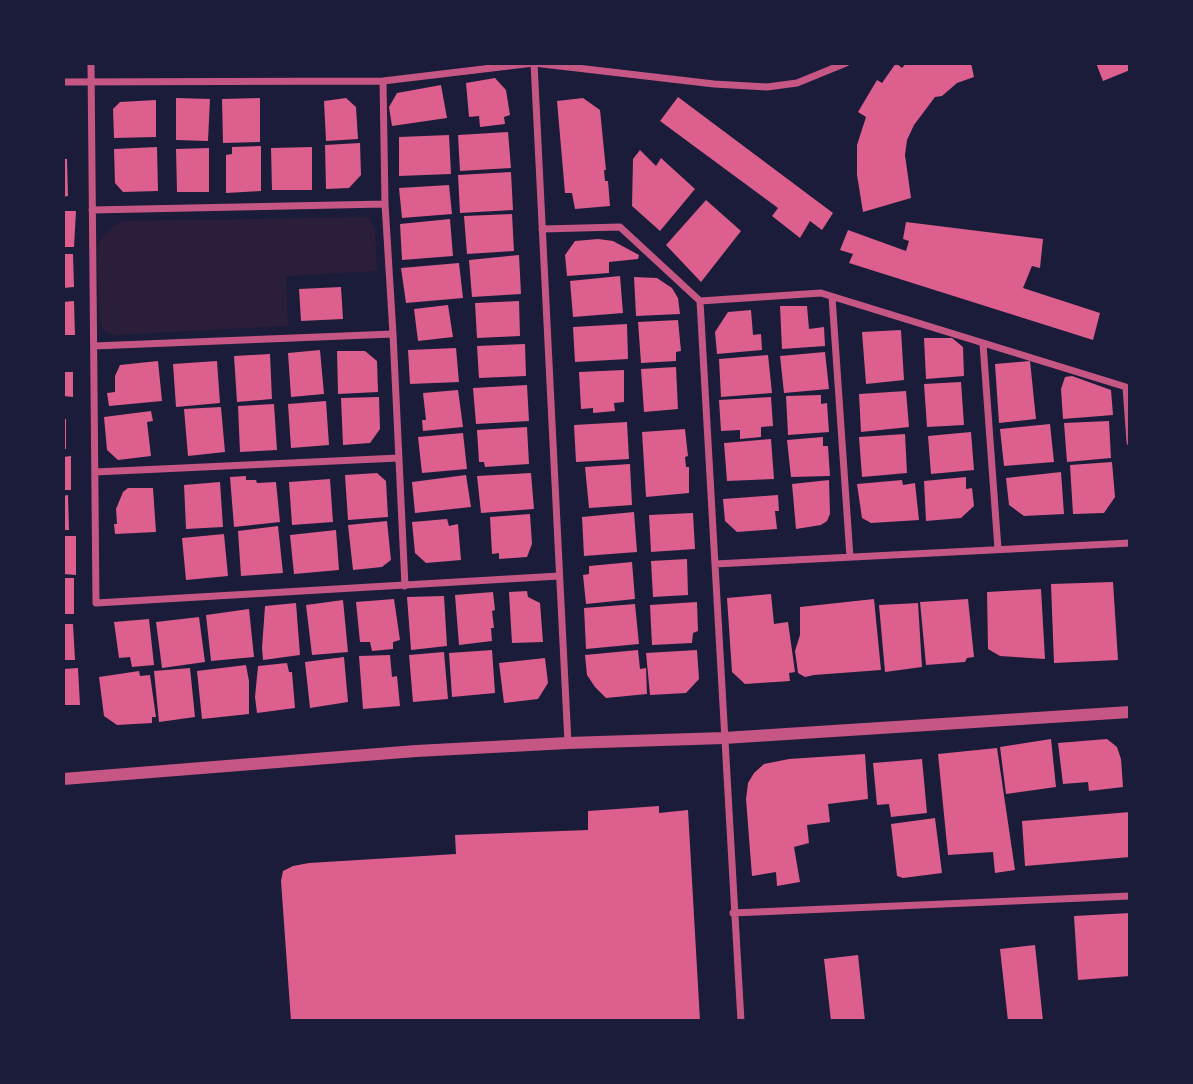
<!DOCTYPE html>
<html>
<head>
<meta charset="utf-8">
<style>
  body { margin:0 }
  #map { position:relative; width:1193px; height:1084px; overflow:hidden; background:#1b1b3a; font-family:Helvetica,sans-serif }
  canvas { display:block }
  .frame { position:absolute; inset:0; border:65px solid #1b1b3a; pointer-events:none }
</style>
</head>
<body>
<div id="map">
<canvas width="1193" height="1084"></canvas>
<div class="frame"></div>
</div>
<script>
const c = document.querySelector('canvas').getContext('2d');
c.lineJoin = 'round';
function fillPath(path, color) { c.fillStyle = color; c.fill(path, 'evenodd'); }
const toPath = rows => new Path2D(rows.map(r => 'M' + r).join(''));
function trace(path, color, width, dash) { c.strokeStyle = color; c.lineWidth = width; c.lineCap = dash ? 'butt' : 'round'; c.setLineDash(dash || []); c.stroke(path); }
const green = toPath([
  [368,217,375,229,377,271,286,276,288,326,114,335,104,331,100,323,97,250,99,241,114,226,123,221]
]);
const building = toPath([
  [896,63,902,68,906,63,971,63,974,77,957,83,942,96,935,97,914,125,907,140,905,155,911,198,863,212,857,175,857,145,866,117,858,112,877,80,882,83],
  [1096,63,1130,63,1130,70,1103,81],
  [495,78,506,90,510,115,504,117,505,124,480,127,479,116,469,117,466,83],
  [441,85,447,118,392,126,389,107,397,93],
  [678,97,833,213,822,230,810,221,800,238,772,216,778,208,660,121],
  [176,98,210,99,208,141,176,140],
  [260,98,260,142,223,143,222,99],
  [346,98,356,107,358,139,326,141,324,101],
  [583,98,600,110,606,170,604,170,605,181,608,181,610,206,575,209,572,193,565,193,557,101],
  [156,100,156,137,114,138,113,109,120,102],
  [508,132,511,168,460,171,458,135],
  [449,135,451,174,399,176,399,137],
  [360,143,361,175,349,188,326,189,325,145],
  [261,146,261,191,226,193,226,155,232,154,232,147],
  [157,147,158,191,123,192,115,183,114,149],
  [312,147,312,190,272,190,271,148],
  [209,148,209,192,177,192,176,149],
  [640,150,656,166,661,158,695,189,660,231,632,206,633,159],
  [63,159,67,159,68,196,63,197],
  [511,172,513,210,460,213,458,175],
  [449,185,452,214,402,218,399,188],
  [706,200,741,231,701,282,666,245],
  [63,211,76,211,74,247,63,247],
  [512,214,514,251,467,254,464,216],
  [450,219,453,256,402,260,400,224],
  [906,222,1043,239,1040,268,1032,266,1023,288,1100,313,1093,340,849,263,853,254,840,250,848,230,906,251,909,241,903,239],
  [598,239,613,241,639,255,638,259,609,262,609,273,567,276,565,255,575,241],
  [63,254,73,254,74,287,63,288],
  [519,255,521,294,472,297,469,260],
  [459,263,463,298,406,303,401,268],
  [620,276,623,313,573,317,570,281],
  [634,277,657,278,672,288,678,298,680,314,636,316],
  [341,287,343,319,301,321,299,289],
  [74,301,75,335,63,335,63,302],
  [519,301,520,336,477,338,475,303],
  [448,305,453,337,418,341,414,309],
  [780,306,807,306,809,329,824,327,825,346,782,349],
  [751,310,753,335,761,334,762,350,717,354,715,332,728,312],
  [678,320,681,351,676,352,676,361,641,363,638,322],
  [627,324,628,359,575,362,573,327],
  [901,330,904,380,866,384,862,332],
  [924,338,952,338,963,347,964,376,926,379],
  [525,344,526,376,479,378,477,346],
  [456,348,459,382,410,384,408,350],
  [320,350,324,394,291,397,288,353],
  [337,351,365,351,377,361,378,392,338,394],
  [825,352,829,389,784,393,780,356],
  [270,354,272,399,237,402,234,356],
  [768,355,772,393,721,397,719,359],
  [158,361,162,401,109,406,107,393,115,392,115,376,120,365],
  [217,361,220,403,176,407,173,364],
  [1030,361,1036,419,999,423,995,364],
  [676,367,678,409,644,412,641,369],
  [624,370,624,402,614,403,615,411,593,413,593,408,581,409,579,372],
  [63,372,73,372,73,397,63,396],
  [1072,376,1111,390,1113,415,1063,419,1061,389,1065,377],
  [961,382,964,425,927,427,924,384],
  [527,385,529,421,476,424,473,388],
  [458,390,463,427,423,431,422,420,426,420,423,393],
  [906,391,909,427,861,432,859,394],
  [821,395,821,404,827,403,829,432,788,435,786,396],
  [379,397,380,429,370,443,343,445,341,398],
  [771,397,773,426,761,427,761,437,740,439,740,430,721,431,719,400],
  [326,401,329,445,291,448,288,404],
  [274,404,277,450,240,452,238,406],
  [221,407,225,452,188,456,184,409],
  [151,411,153,421,147,422,151,456,118,460,107,450,104,417],
  [63,419,66,419,66,449,63,449],
  [1109,421,1111,458,1067,462,1064,423],
  [627,422,629,459,576,462,574,425],
  [1050,424,1054,462,1004,466,1000,429],
  [527,427,529,464,485,467,484,462,479,462,477,430],
  [685,429,688,456,685,457,686,467,689,467,689,493,646,497,642,432],
  [971,432,974,470,931,474,928,436],
  [463,433,467,469,422,473,418,437],
  [905,434,907,473,862,477,859,437],
  [823,437,823,446,828,446,830,476,791,477,787,440],
  [771,439,774,479,727,481,724,443],
  [71,456,71,490,63,490,63,457],
  [1112,462,1115,497,1104,513,1073,514,1070,465],
  [630,464,632,505,589,508,585,467],
  [1061,472,1064,514,1024,516,1009,505,1006,478],
  [377,473,386,481,388,517,348,520,345,475],
  [531,473,534,509,481,513,477,476],
  [466,475,471,507,415,513,412,482],
  [246,476,246,480,256,480,257,483,276,482,280,522,234,527,230,477],
  [966,477,966,489,972,488,974,506,961,518,926,521,924,481],
  [330,479,333,522,292,525,289,482],
  [829,480,830,514,827,521,821,525,796,529,792,484],
  [902,480,903,485,915,483,919,520,871,523,862,518,857,484],
  [220,482,223,527,186,529,184,485],
  [128,488,153,488,156,532,115,534,114,524,117,524,116,509,123,492],
  [68,495,69,530,63,530,63,496],
  [778,495,779,511,775,511,777,529,737,532,725,521,723,499],
  [634,512,637,552,584,556,582,517],
  [693,513,695,549,651,552,649,515],
  [530,514,532,544,527,557,499,559,499,553,492,554,490,517],
  [447,519,449,526,458,524,461,560,426,563,415,553,412,522],
  [387,521,391,560,382,567,353,570,348,525],
  [278,526,283,573,241,576,238,531],
  [336,530,339,570,294,574,290,535],
  [224,534,228,576,186,580,182,538],
  [63,536,76,536,76,575,63,574],
  [687,559,688,595,653,597,651,561],
  [632,562,635,599,586,604,583,575,589,574,589,566],
  [63,578,74,578,74,614,63,614],
  [1113,582,1118,660,1054,663,1051,584],
  [1041,589,1045,659,1000,656,988,649,987,592],
  [527,591,528,597,540,603,543,642,512,643,509,592],
  [493,592,495,610,492,611,494,628,491,628,492,641,459,645,455,595],
  [771,594,774,624,788,622,795,672,789,673,790,681,745,684,732,672,727,598],
  [444,596,447,646,411,650,407,597],
  [394,599,400,640,393,642,393,649,372,651,370,642,360,642,356,602],
  [874,599,881,670,814,675,805,677,798,673,795,651,800,635,800,607],
  [968,599,974,657,967,658,965,662,926,665,920,602],
  [343,600,348,652,312,655,306,605],
  [697,602,698,631,693,633,692,643,652,645,650,605],
  [296,603,300,655,263,660,262,648,265,606],
  [918,603,922,667,885,672,879,605],
  [635,604,639,644,586,649,584,608],
  [249,609,254,657,211,661,206,615],
  [199,617,205,662,162,668,156,622],
  [149,619,154,665,132,667,130,657,119,658,114,622],
  [63,624,73,624,75,660,63,660],
  [492,650,495,693,452,697,449,653],
  [638,650,640,669,646,668,647,694,606,698,595,687,587,675,585,655],
  [697,650,699,679,686,693,650,695,646,653],
  [444,652,448,699,413,702,409,655],
  [390,655,392,677,397,676,400,706,363,709,359,656],
  [344,657,348,702,310,708,305,662],
  [545,658,548,683,538,699,504,703,499,663],
  [287,663,289,672,292,672,295,708,257,713,255,697,258,666],
  [246,665,249,681,249,714,202,719,197,671],
  [78,668,80,705,63,705,63,669],
  [190,668,195,717,159,722,154,671],
  [139,671,140,676,150,675,156,717,152,717,152,723,117,725,104,716,99,677],
  [1051,739,1056,787,1006,794,1000,747],
  [1107,739,1117,747,1121,759,1123,787,1089,791,1088,782,1063,784,1058,743],
  [997,748,1015,870,995,873,993,852,948,855,938,754],
  [865,754,868,799,828,804,830,822,807,825,809,843,794,847,800,882,777,886,776,872,752,876,746,799,748,783,754,773,764,764,789,759],
  [922,759,927,813,891,817,889,804,877,805,873,763],
  [659,806,659,813,688,810,700,1021,291,1021,281,881,283,871,293,866,309,863,456,854,455,835,588,830,588,811],
  [1130,812,1130,857,1025,866,1022,821],
  [935,818,942,873,903,878,897,876,891,824],
  [1130,913,1130,976,1078,980,1074,916],
  [1035,945,1043,1021,1008,1021,1000,949],
  [858,955,865,1021,831,1021,824,959]
]);
const minor = toPath([
  [91,63,96,603,559,576],
  [534,63,568,743],
  [383,81,385,204,393,334,405,586],
  [63,82,383,81,534,63,714,84,767,87,797,83,846,63],
  [92,210,385,204],
  [542,229,620,227,700,301,741,1021],
  [832,297,850,557],
  [700,301,821,293,1126,387,1130,442],
  [983,344,998,549],
  [94,346,393,334],
  [95,472,399,458],
  [715,564,1130,543],
  [733,913,1130,896]
]);
const tertiary = toPath([
  [63,779,416,751,568,743,724,738,1130,712]
]);
fillPath(green, '#2a1e3b');
fillPath(building, '#dd5f8e');
trace(minor, '#c65784', 7);
trace(tertiary, '#c65784', 12);
</script>
</body>
</html>
